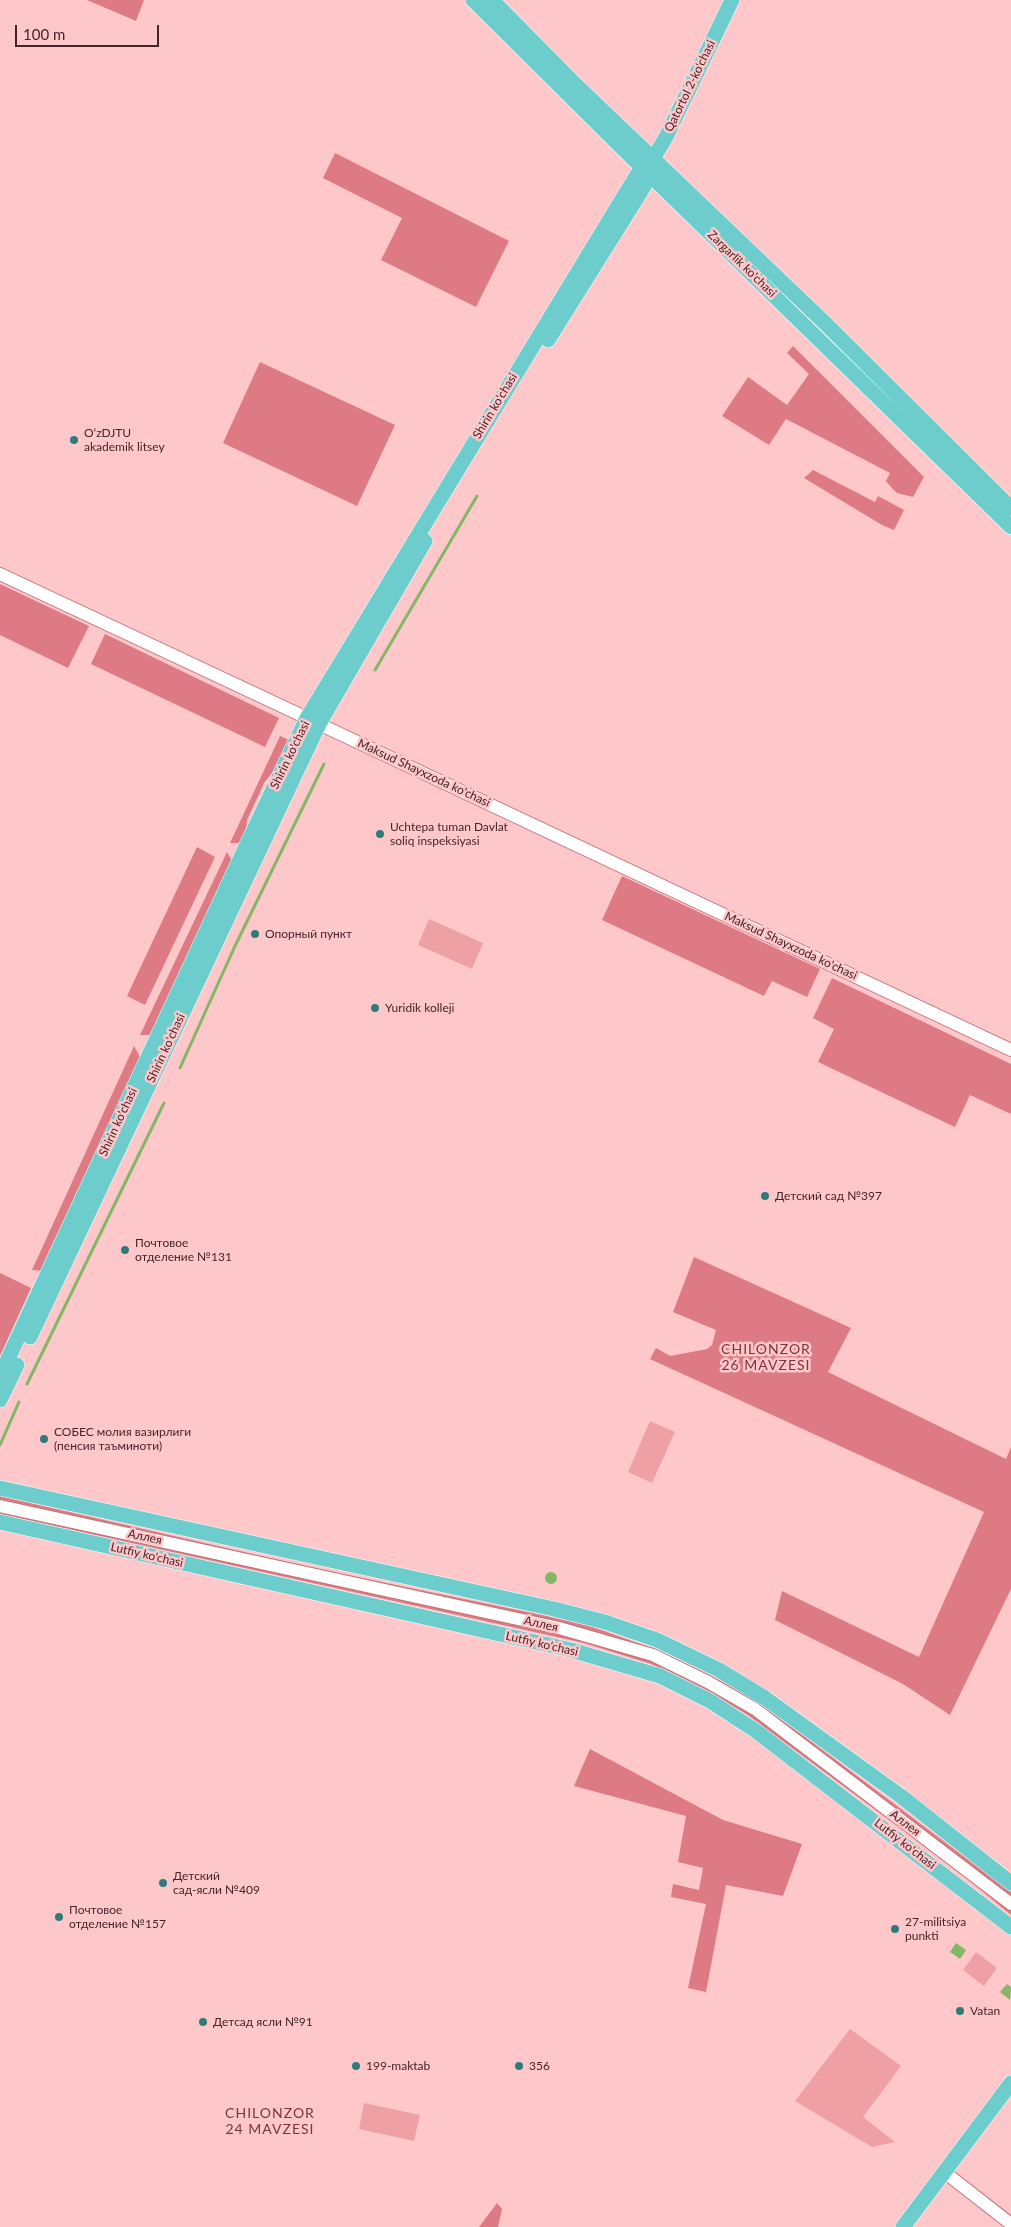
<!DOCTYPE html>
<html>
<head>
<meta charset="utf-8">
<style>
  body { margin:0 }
  #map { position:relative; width:1011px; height:2227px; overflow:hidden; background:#fec8cb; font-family:Lato,sans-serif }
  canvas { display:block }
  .scale { position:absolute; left:15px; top:25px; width:144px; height:22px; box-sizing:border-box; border:2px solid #452427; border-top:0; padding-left:6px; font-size:15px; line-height:18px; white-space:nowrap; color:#452427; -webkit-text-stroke:4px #fec8cb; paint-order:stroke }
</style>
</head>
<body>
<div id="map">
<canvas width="1011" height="2227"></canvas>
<div class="scale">100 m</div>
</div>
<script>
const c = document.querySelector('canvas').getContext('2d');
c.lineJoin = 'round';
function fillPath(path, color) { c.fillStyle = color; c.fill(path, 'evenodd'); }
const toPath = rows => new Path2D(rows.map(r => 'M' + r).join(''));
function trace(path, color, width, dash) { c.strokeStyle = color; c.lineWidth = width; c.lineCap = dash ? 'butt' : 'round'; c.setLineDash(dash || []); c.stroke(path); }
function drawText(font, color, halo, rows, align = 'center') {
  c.font = font + ' Lato,sans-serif'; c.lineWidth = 5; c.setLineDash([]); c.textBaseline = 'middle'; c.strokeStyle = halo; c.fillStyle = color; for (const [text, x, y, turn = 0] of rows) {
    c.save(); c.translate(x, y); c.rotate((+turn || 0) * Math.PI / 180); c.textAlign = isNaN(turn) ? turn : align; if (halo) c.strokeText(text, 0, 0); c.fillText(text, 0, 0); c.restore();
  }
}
const green = toPath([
  [429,919,483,943,472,969,418,945],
  [650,1421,675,1432,652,1483,628,1472],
  [976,1952,997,1968,984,1986,963,1970],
  [850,2029,901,2066,863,2117,895,2142,872,2147,795,2101],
  [364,2103,420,2115,414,2141,359,2129]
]);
const forest = toPath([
  [87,0,144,0,136,21],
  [335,153,509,241,476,307,381,260,402,218,323,178],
  [793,346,924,477,913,497,897,493,891,487,886,481,890,473,786,419,769,445,722,416,748,377,787,405,809,374,787,353],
  [260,362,395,425,357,506,223,443],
  [813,470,875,502,878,496,904,510,894,530,882,525,804,478],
  [0,584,89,626,68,668,0,635],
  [105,634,279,718,265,747,91,664],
  [280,736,289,740,276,768,264,783,247,820,246,833,240,843,230,843],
  [197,847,215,857,145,1005,127,996],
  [227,852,232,861,151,1035,140,1035],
  [622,876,820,969,807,997,772,981,764,996,602,920],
  [832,978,1011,1064,1011,1114,970,1095,955,1127,818,1062,834,1029,813,1018],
  [134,1046,141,1059,43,1271,32,1270],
  [694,1257,851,1328,828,1372,1006,1459,1011,1447,1011,1589,950,1715,903,1684,775,1620,782,1591,919,1657,984,1512,650,1359,656,1348,670,1356,707,1349,712,1345,716,1330,673,1312],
  [0,1273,31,1288,0,1356],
  [0,1496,313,1568,542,1615,590,1626,660,1651,710,1675,758,1702,807,1738,1011,1892,1011,1915,953,1867,746,1714,713,1695,651,1664,584,1643,0,1514],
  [590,1749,723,1820,802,1844,783,1896,726,1885,706,1992,688,1988,706,1904,671,1897,673,1884,699,1890,703,1868,678,1862,686,1816,574,1786],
  [497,2203,502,2209,498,2227,479,2227]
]);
const water = toPath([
  '545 1578a6 6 0 1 1 12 0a6 6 0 1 1-12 0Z',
  [956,1943,966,1950,960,1959,950,1952],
  [1007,1984,1011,1987,1010,2000,1000,1992]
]);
const stream = toPath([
  [375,670,477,496],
  [180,1068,235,946,324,764],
  [27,1384,164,1103],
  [0,1445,19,1402]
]);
const minor = toPath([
  [0,574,307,718],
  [319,724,1011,1050],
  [0,1506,559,1628,653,1655,708,1682,755,1709,1011,1904],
  [952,2178,1011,2224]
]);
const major = toPath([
  [473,0,615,141,1011,527],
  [492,0,575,84,827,325,1011,508],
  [548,340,640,193,650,175,653,159],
  [30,1337,319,724,425,541],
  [0,1376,242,855,307,718,624,196,642,167,653,159,666,137,732,0],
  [0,1400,17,1365],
  [0,1488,554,1609,605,1622,657,1640,719,1670,765,1698,902,1797,1011,1883],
  [0,1522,571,1650,660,1676,710,1701,756,1731,1011,1927],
  [903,2227,1011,2083]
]);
const markers = [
  [74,440,5,"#307a7a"],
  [380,834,5,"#307a7a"],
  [255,934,5,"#307a7a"],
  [375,1008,5,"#307a7a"],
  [765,1196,5,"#307a7a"],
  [125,1250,5,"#307a7a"],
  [44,1439,5,"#307a7a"],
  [163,1883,5,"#307a7a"],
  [59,1917,5,"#307a7a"],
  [895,1929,5,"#307a7a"],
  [960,2011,5,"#307a7a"],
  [203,2022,5,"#307a7a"],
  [356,2066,5,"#307a7a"],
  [519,2066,5,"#307a7a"]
];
const streetNames = [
  ["Qatortol 2-ko'chasi",690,86,-64],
  ["Zargarlik ko'chasi",742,264,44],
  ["Shirin ko'chasi",495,406,-59],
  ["Shirin ko'chasi",290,755,-64],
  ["Maksud Shayxzoda ko'chasi",424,773,25],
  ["Maksud Shayxzoda ko'chasi",791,946,25],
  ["Shirin koʻchasi",166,1048,-65],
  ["Shirin ko'chasi",118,1122,-65],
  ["Аллея",145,1537,12],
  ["Lutfiy ko'chasi",147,1555,13],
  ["Аллея",541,1624,13],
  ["Lutfiy ko'chasi",542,1644,13],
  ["Аллея",905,1823,37],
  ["Lutfiy ko'chasi",905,1844,38]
];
const poiNames = [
  ["OʻzDJTU",84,433],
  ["akademik litsey",84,447],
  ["Uchtepa tuman Davlat",390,827],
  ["soliq inspeksiyasi",390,841],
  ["Опорный пункт",265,934],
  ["Yuridik kolleji",385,1008],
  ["Детский сад №397",775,1196],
  ["Почтовое",135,1243],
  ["отделение №131",135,1257],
  ["СОБЕС молия вазирлиги",54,1432],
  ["(пенсия таъминоти)",54,1446],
  ["Детский",173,1876],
  ["сад-ясли №409",173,1890],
  ["Почтовое",69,1910],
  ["отделение №157",69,1924],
  ["27-militsiya",905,1922],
  ["punkti",905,1936],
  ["Vatan",970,2011],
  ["Детсад ясли №91",213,2022],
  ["199-maktab",366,2066],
  ["356",529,2066]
];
const neighbourhoodNames = [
  ["CHILONZOR",766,1349],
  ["26 MAVZESI",766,1365],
  ["CHILONZOR",270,2113],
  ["24 MAVZESI",270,2129]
];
fillPath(green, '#efa0a5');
fillPath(forest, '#de7a83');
fillPath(water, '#83b665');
trace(stream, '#83b665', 3);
trace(minor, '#c37279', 14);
trace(major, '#fff', 16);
trace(minor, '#fff', 12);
trace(major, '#6dcccc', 15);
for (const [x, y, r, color] of markers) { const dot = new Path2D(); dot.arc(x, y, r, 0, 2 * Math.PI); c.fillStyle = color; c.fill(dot); trace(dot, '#fec8cb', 2); }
drawText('12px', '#452427', '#fec8cb', streetNames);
drawText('12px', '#452427', '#fec8cb', poiNames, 'left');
c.letterSpacing = '1px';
drawText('14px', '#7c333b', '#fec8cb', neighbourhoodNames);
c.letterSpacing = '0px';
</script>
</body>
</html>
